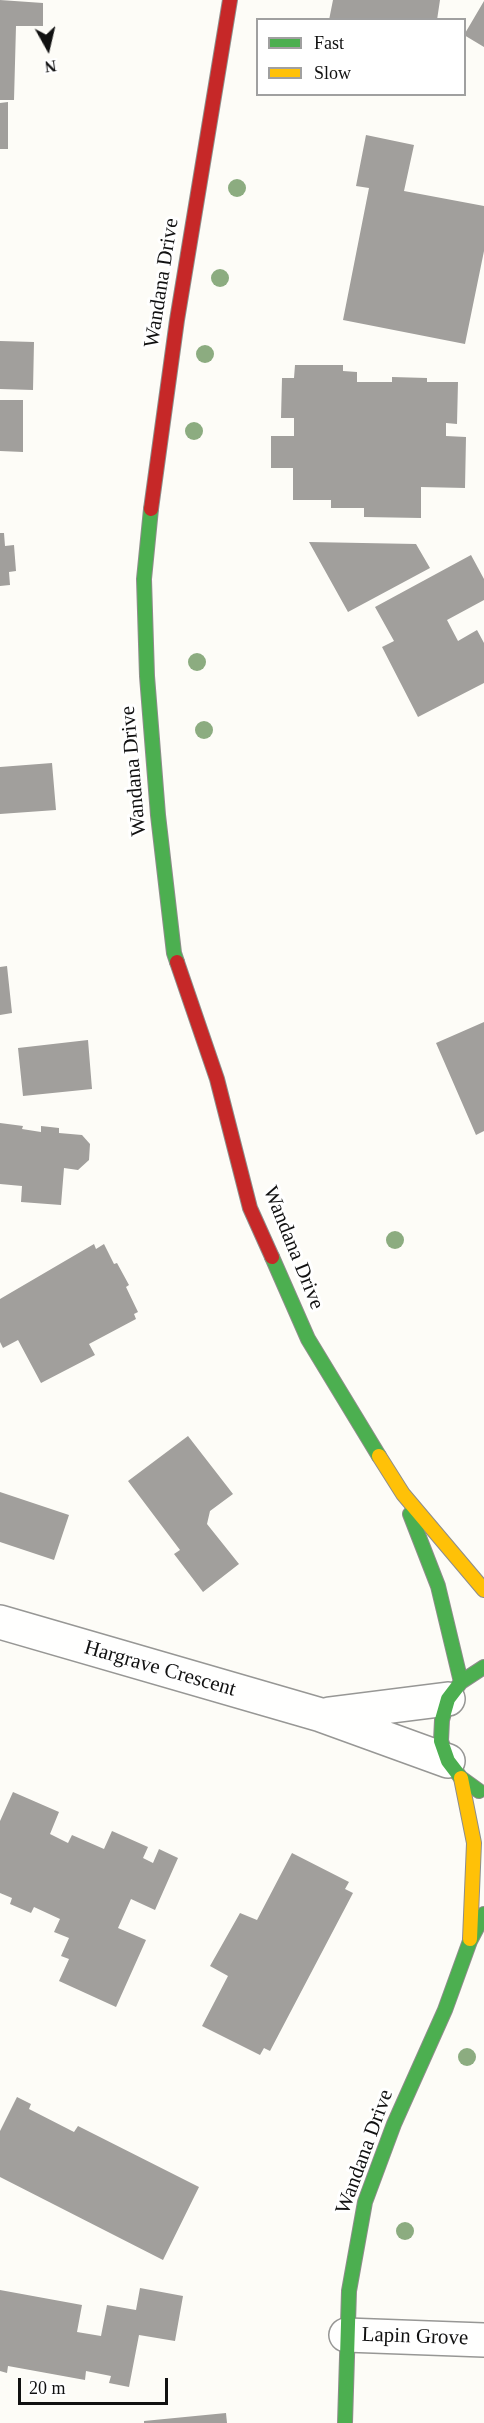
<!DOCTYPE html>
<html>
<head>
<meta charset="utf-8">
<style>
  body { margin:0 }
  #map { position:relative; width:484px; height:2423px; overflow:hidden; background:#fdfcf7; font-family:"Times New Roman",serif }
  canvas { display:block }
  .legend { position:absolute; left:256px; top:18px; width:210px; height:78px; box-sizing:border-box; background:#fff; border:2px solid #a0a0a0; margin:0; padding:8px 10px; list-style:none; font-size:18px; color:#111 }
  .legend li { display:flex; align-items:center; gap:12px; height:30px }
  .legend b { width:30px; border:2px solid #a0a0a0 }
  .north { position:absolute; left:18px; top:18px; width:60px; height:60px; -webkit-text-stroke:4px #fff; paint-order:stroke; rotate:172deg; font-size:16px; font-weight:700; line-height:24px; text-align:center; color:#111 }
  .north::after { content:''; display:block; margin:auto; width:21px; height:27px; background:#111; clip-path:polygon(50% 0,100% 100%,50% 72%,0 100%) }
  .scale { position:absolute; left:18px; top:2378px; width:150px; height:27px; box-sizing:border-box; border:3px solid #111; border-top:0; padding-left:8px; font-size:18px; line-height:21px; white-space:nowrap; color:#111; -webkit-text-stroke:4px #fff; paint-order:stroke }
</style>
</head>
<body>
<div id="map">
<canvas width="484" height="2423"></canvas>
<ul class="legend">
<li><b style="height:8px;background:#4caf50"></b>Fast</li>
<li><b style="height:8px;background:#ffc107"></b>Slow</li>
</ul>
<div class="north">N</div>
<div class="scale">20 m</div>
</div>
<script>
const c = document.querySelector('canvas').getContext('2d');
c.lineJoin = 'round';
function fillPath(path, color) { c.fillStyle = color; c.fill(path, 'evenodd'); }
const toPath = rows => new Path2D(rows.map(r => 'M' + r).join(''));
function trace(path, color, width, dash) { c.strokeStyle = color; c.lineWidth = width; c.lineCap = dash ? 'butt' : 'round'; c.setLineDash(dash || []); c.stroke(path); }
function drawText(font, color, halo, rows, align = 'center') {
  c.font = font + ' "Times New Roman",serif'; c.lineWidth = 6; c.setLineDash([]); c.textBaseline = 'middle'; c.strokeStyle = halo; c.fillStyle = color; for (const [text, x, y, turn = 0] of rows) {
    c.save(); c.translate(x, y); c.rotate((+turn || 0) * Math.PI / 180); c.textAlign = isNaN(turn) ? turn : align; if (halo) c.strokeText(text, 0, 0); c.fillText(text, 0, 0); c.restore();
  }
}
const building = toPath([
  [0,0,43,3,43,26,16,26,14,100,0,100],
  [333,0,440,0,437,20,329,20],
  [484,1,484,47,464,35],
  [8,102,8,149,0,149,0,103],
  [366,135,414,145,404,191,484,206,484,251,465,344,343,320,369,188,356,186],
  [0,341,34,342,33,390,0,389],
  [295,365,343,365,343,371,357,372,357,382,392,382,392,377,427,378,427,382,458,382,457,424,446,423,446,436,466,437,465,488,421,487,421,518,364,517,364,508,331,508,331,500,293,500,293,468,271,468,271,436,294,436,294,418,281,418,282,378,294,378],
  [0,400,23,400,23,452,0,451],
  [0,533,4,533,5,546,14,545,16,571,9,572,10,585,0,586],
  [309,542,416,544,430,568,348,612],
  [471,555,484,579,484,600,447,620,458,641,477,630,484,643,484,683,418,717,382,647,394,641,375,607],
  [52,763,56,810,0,814,0,767],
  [7,966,12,1013,0,1015,0,967],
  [484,1022,484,1131,476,1135,436,1043],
  [88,1040,92,1089,23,1096,18,1048],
  [0,1123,23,1126,22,1129,41,1132,41,1126,59,1128,59,1133,82,1135,90,1144,89,1160,78,1170,64,1168,61,1205,21,1202,22,1186,0,1184],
  [94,1244,96,1249,104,1244,114,1264,117,1263,129,1285,126,1287,138,1312,134,1314,136,1319,89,1344,95,1355,41,1383,18,1340,3,1348,0,1342,0,1299],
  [188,1436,233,1494,210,1511,207,1524,239,1564,203,1592,174,1554,180,1550,128,1481],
  [0,1492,69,1515,54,1560,0,1542],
  [13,1792,59,1812,50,1834,68,1843,72,1835,104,1849,112,1831,148,1847,143,1858,153,1863,159,1849,178,1858,155,1910,131,1899,118,1928,146,1940,116,2007,59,1981,69,1959,61,1956,69,1938,54,1932,60,1919,34,1907,31,1913,10,1904,12,1898,0,1893,0,1821],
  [292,1853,349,1882,345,1889,353,1893,270,2051,264,2048,260,2055,202,2026,228,1976,210,1966,240,1913,257,1920],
  [17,2097,31,2104,29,2109,74,2132,78,2126,199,2187,163,2260,0,2177,0,2131],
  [140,2288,183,2296,175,2341,139,2335,129,2387,109,2383,111,2376,86,2371,85,2380,8,2366,7,2373,0,2371,0,2290,82,2305,77,2332,101,2336,107,2305,136,2310],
  [226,2413,227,2423,144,2423,144,2421]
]);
const street = toPath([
  [0,1622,321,1715,448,1761],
  [329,1714,448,1699],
  [346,2335,484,2340]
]);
const fast = toPath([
  [151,509,144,579,147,676,158,815,174,953,177,962],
  [272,1257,308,1339,379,1456],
  [410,1514,438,1586,461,1682],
  [479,1791,461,1778,448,1761,441,1741,442,1720,448,1699,461,1682,484,1667],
  [345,2423,349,2291,365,2202,394,2124,445,2010,470,1941,484,1914]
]);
const slow = toPath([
  [379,1456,403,1494,484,1590],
  [461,1778,474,1843,470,1939]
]);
const jam = toPath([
  [151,509,177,320,230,0],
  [177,962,217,1079,250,1208,272,1257]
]);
const trees = [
  [237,188],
  [220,278],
  [205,354],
  [194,431],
  [197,662],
  [204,730],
  [395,1240],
  [467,2057],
  [405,2231]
];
const streetNames = [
  ["Wandana Drive",162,283,-81],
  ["Wandana Drive",134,771,-95],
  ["Wandana Drive",293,1248,68],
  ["Hargrave Crescent",160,1669,16],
  ["Wandana Drive",365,2152,-70],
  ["Lapin Grove",415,2337,2]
];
fillPath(building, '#a19f9c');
trace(street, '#979795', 36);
trace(fast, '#8e8d8b', 16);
trace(slow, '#8e8d8b', 16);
trace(jam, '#8e8d8b', 16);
trace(street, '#fffffe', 33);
trace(fast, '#4caf50', 14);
trace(slow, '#ffc107', 14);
trace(jam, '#c62828', 14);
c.fillStyle = '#8cac80';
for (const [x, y] of trees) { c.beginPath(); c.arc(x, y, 9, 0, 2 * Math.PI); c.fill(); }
drawText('21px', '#111', '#fff', streetNames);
</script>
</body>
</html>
